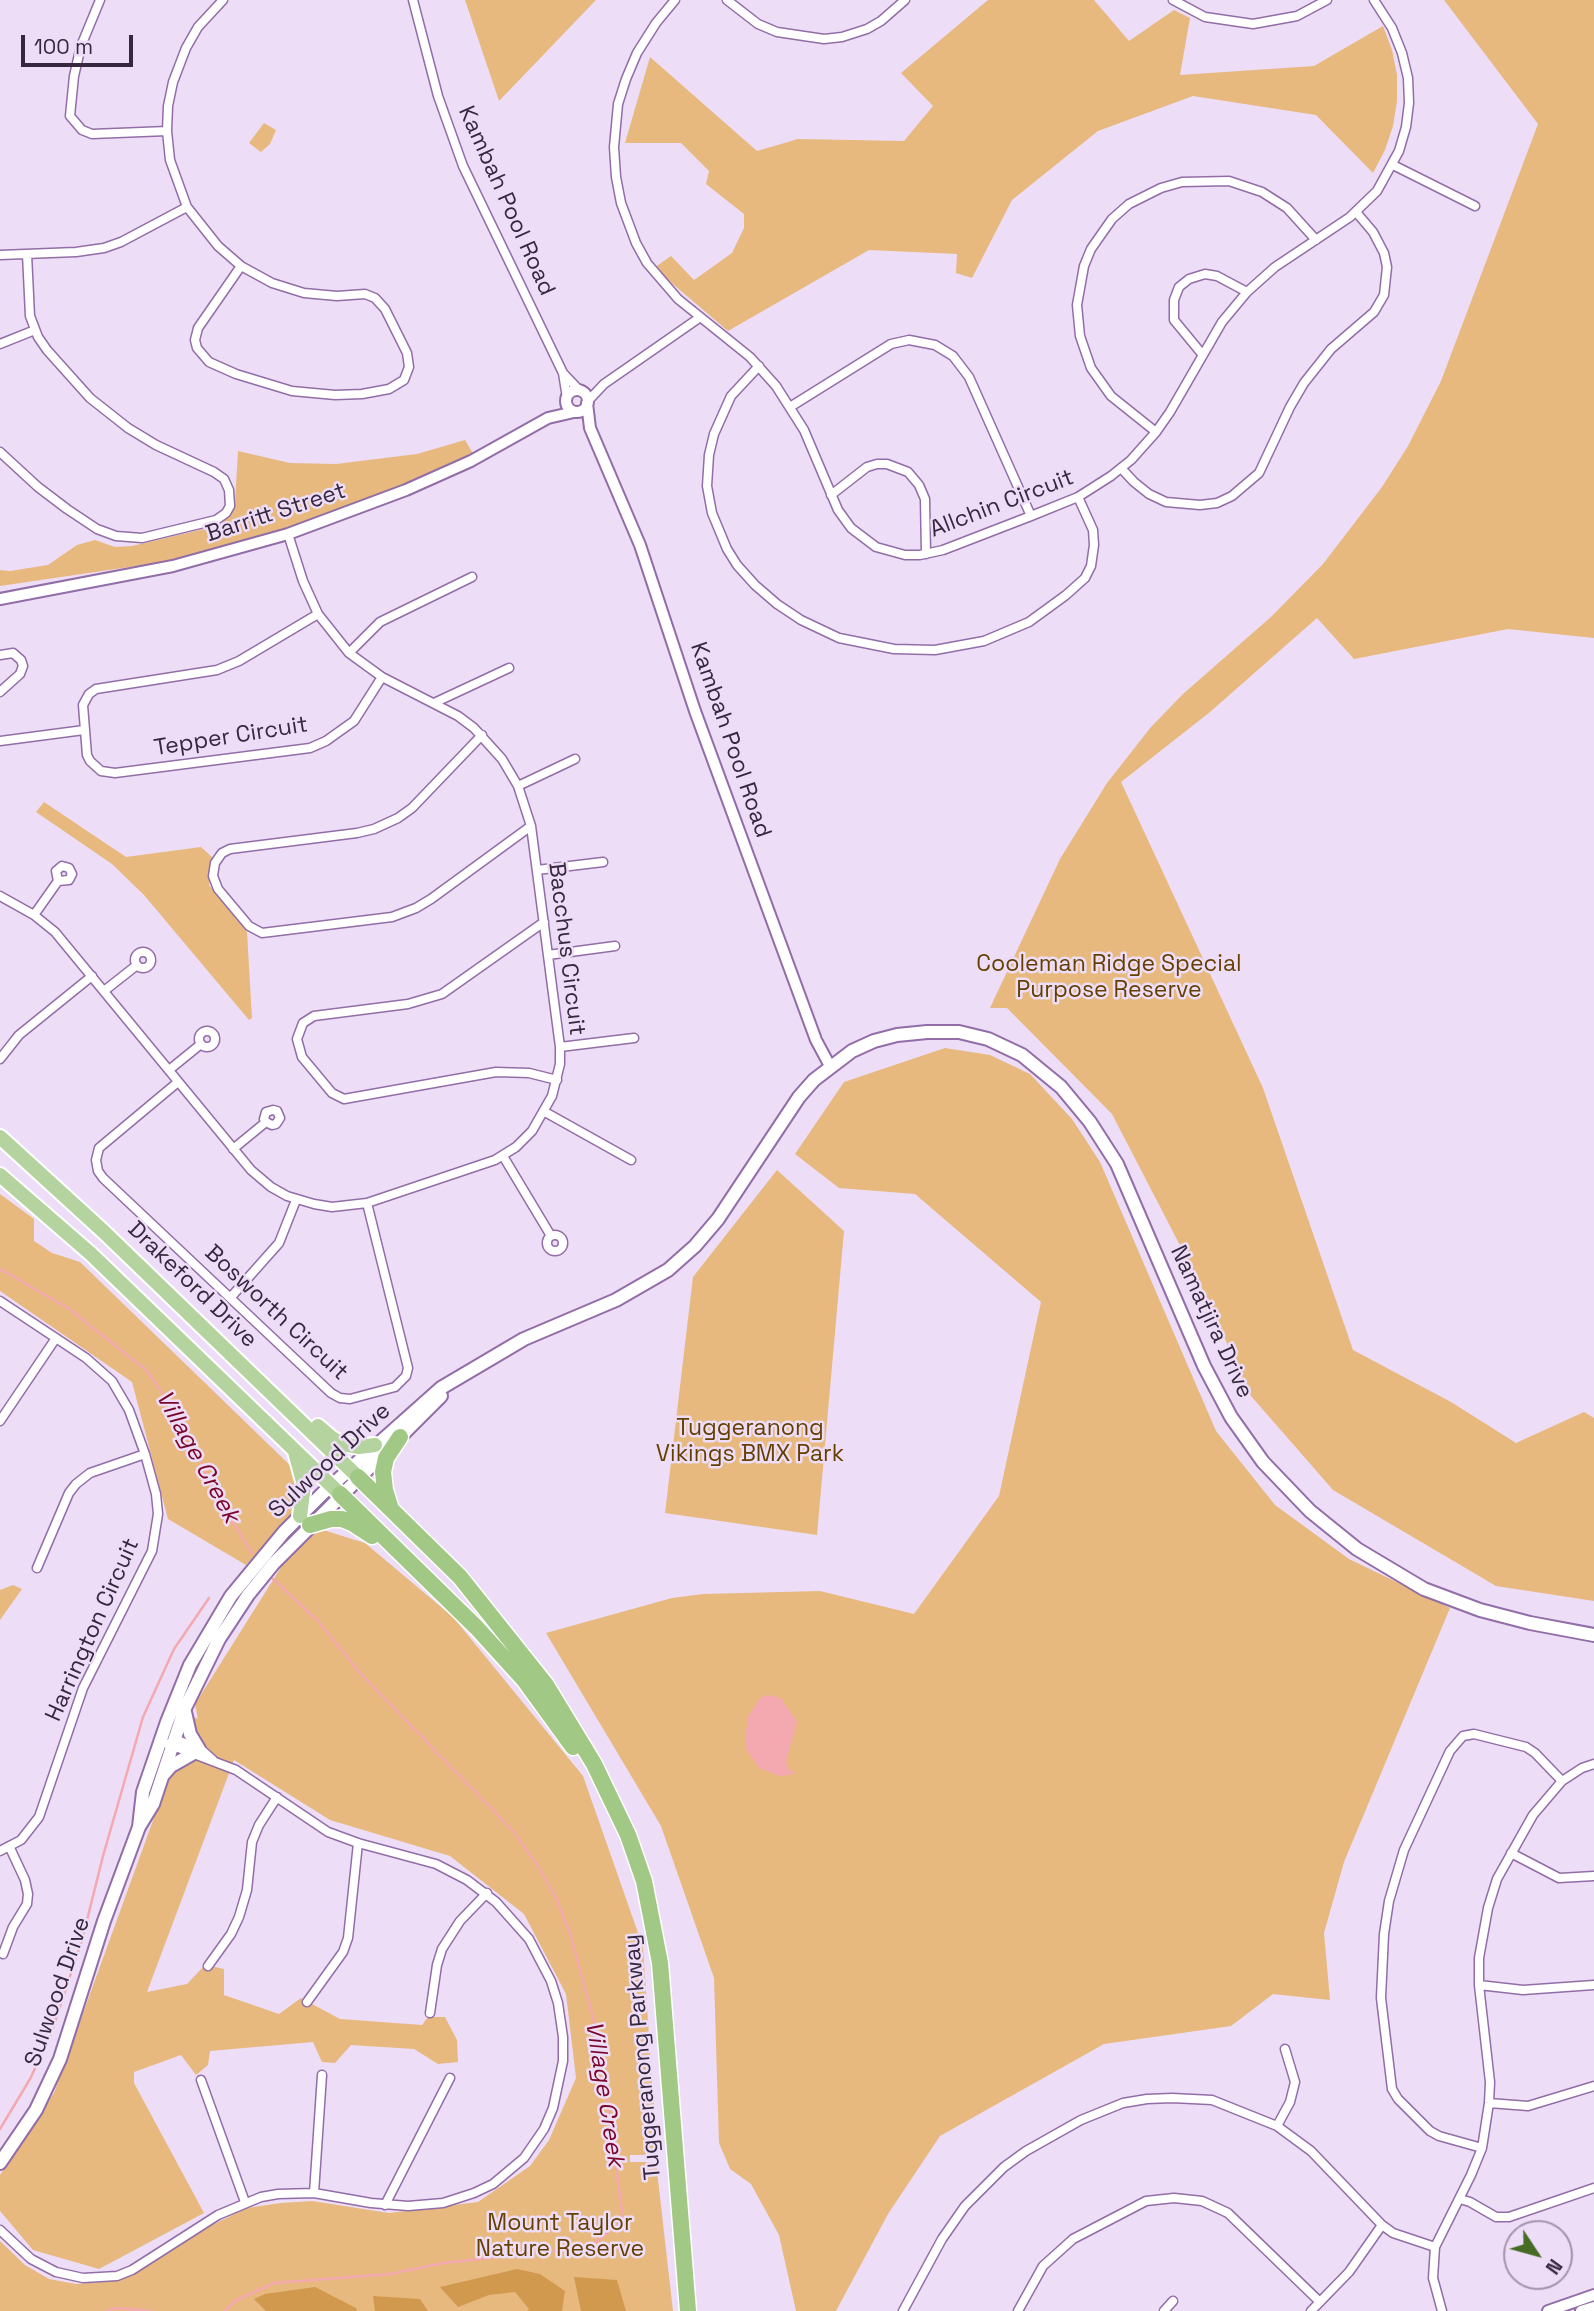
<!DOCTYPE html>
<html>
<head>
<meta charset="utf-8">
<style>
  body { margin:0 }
  #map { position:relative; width:1594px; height:2311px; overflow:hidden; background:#edddf7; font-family:"Space Grotesk",sans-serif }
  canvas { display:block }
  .north { position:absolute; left:1503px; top:2220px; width:70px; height:70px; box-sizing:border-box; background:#edddf7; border:2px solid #a494ad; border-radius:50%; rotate:126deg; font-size:19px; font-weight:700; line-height:28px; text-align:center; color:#37273f }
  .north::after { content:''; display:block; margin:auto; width:24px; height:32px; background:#466b25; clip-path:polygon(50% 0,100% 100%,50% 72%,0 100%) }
  .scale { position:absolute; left:21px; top:35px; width:112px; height:32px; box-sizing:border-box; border:4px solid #37273f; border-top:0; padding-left:9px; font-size:21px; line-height:24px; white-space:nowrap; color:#37273f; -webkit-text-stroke:5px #edddf7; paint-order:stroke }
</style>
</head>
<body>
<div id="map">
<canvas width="1594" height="2311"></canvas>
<div class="north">N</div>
<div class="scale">100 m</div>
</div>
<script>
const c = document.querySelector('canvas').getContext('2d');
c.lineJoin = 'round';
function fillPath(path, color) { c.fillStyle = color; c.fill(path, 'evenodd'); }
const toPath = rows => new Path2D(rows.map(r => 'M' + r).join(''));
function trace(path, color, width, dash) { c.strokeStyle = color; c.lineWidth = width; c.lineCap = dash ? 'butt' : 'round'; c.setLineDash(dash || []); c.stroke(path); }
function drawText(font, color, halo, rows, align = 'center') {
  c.font = font + ' "Space Grotesk",sans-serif'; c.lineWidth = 5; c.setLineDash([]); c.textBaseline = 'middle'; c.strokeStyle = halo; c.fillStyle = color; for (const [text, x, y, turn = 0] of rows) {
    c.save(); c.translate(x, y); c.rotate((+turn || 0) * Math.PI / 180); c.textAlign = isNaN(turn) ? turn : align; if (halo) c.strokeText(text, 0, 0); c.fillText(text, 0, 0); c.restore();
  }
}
const green = toPath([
  [465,0,596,0,499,101],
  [988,0,1094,0,1129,41,1174,10,1190,18,1180,75,1314,66,1383,26,1392,50,1397,75,1397,101,1393,126,1385,150,1373,173,1316,115,1193,96,1098,131,1012,200,972,278,956,273,957,254,869,250,728,331,654,268,671,256,694,280,732,253,744,228,744,214,706,184,709,171,681,143,625,143,650,57,757,151,798,139,904,141,933,106,901,73],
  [1444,0,1594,0,1594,638,1508,629,1354,659,1317,618,1210,712,1121,782,1263,1088,1353,1350,1451,1402,1516,1443,1584,1412,1594,1418,1594,1601,1496,1586,1333,1490,1251,1396,1200,1284,1112,1114,1007,1008,990,1008,1060,859,1107,783,1151,727,1183,694,1272,616,1323,564,1382,487,1408,446,1441,381,1538,124],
  [264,123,276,130,270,144,261,152,249,143],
  [465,440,474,455,393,493,287,532,204,556,0,586,0,570,10,571,48,565,77,545,95,540,115,547,132,546,221,525,235,503,238,451,290,463,336,464,417,454],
  [44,802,126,857,201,847,214,859,209,885,247,932,252,1018,249,1020,144,895,112,864,36,812],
  [945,1048,990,1055,1030,1074,1072,1119,1100,1162,1216,1431,1275,1505,1349,1559,1450,1608,1344,1862,1324,1933,1330,2000,1273,1994,1231,2026,1104,2044,940,2136,888,2214,836,2311,796,2311,779,2235,751,2184,730,2169,719,2143,714,1978,661,1826,546,1633,672,1598,703,1594,820,1591,914,1614,999,1496,1041,1302,915,1194,839,1188,795,1154,844,1082],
  [777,1170,844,1231,817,1535,665,1513,693,1277],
  [0,1194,34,1219,34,1241,52,1253,80,1262,296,1471,301,1482,296,1511,246,1565,168,1519,132,1382,0,1291],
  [320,1529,365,1543,453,1617,583,1776,643,1947,657,2155,630,2155,630,2162,656,2162,673,2311,0,2311,0,2241,25,2265,49,2279,76,2284,103,2282,134,2272,206,2228,247,2208,281,2203,312,2201,389,2213,478,2202,530,2166,549,2140,576,2078,566,1994,524,1914,450,1856,330,1820,234,1760,147,1992,187,1984,205,1965,224,1969,224,1995,279,2014,301,1998,340,2019,422,2025,428,2017,445,2017,457,2040,458,2062,438,2064,414,2049,351,2045,335,2063,322,2062,313,2042,210,2051,208,2065,196,2075,181,2055,134,2072,134,2083,204,2213,99,2269,33,2250,0,2211,0,2175,54,2093,191,1716,198,1719,195,1704,285,1561],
  [13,1585,22,1589,0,1620,0,1590]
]);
const forest = toPath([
  [517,2269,540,2274,565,2291,562,2311,527,2311,529,2309,515,2292,489,2295,458,2307,440,2287],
  [574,2277,617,2280,626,2311,581,2311],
  [315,2287,356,2308,357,2311,266,2311,254,2299,265,2294],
  [373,2296,420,2299,428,2311,375,2311]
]);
const water = toPath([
  [767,1695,781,1698,797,1722,786,1761,788,1768,795,1774,779,1776,759,1768,746,1749,745,1739,748,1717,760,1698]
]);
const stream = toPath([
  [0,1269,68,1308,146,1370,180,1418,215,1494,252,1553],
  [0,2129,30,2079,51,2034,82,1940,103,1856,143,1717,174,1649,209,1598],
  [107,2311,116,2308,151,2311],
  [225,2311,235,2301,274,2283,390,2274,443,2263,590,2247,623,2220,600,2043,571,1937,557,1900,538,1866,514,1832,360,1673,319,1622,273,1579]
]);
const minor = toPath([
  [100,0,81,46,74,76,70,116,82,130,92,134,167,131],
  [223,0,198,27,186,48,173,82,168,106,167,131,170,160,187,207,218,246,241,266,198,328,195,340,197,348,209,362,236,374,292,391,335,395,362,394,389,389,404,380,409,367,407,353,385,309,375,298,365,294,337,296,304,293,272,283,241,266],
  [413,0,438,96,463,166,563,373,580,391],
  [675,0,656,23,637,53,626,79,618,104,614,147,616,177,621,203,636,243,647,263,678,299,750,357,776,386,804,430,838,510,851,528,876,547,905,555,920,555,943,550,1031,516,1078,497,1111,476,1131,460,1156,432,1170,412,1222,322,1247,292,1275,267,1350,217,1377,191,1399,151,1406,127,1409,103,1408,78,1402,53,1392,28,1374,0],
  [727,0,758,24,777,32,824,39,842,37,867,29,881,21,905,0],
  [1173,0,1205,17,1253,24,1297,16,1327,0],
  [1393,165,1475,206],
  [0,255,76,252,104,248,121,242,187,207],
  [0,344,35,330],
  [1202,354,1174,320,1174,300,1179,287,1189,279,1205,274,1217,276,1247,292],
  [759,366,731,396,714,434,709,455,707,486,712,513,727,549,737,565,755,585,777,604,801,620,839,638,894,649,935,650,984,641,1029,622,1066,595,1085,578,1091,566,1094,545,1093,530,1078,497],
  [563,373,567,398],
  [587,402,604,384,699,318],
  [790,407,891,344,909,340,935,345,953,356,969,377,1031,516],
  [1156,432,1111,396,1091,368,1080,336,1077,305,1084,266,1091,249,1112,219,1129,204,1161,188,1182,182,1229,181,1262,192,1287,208,1316,240],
  [0,452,38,487,67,509,97,529,116,536,142,538,216,520,226,513,230,506,229,490,224,479,214,472,156,445,128,428,90,398,47,350,38,337,30,316,27,254],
  [1121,468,1134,482,1149,494,1166,502,1200,505,1217,503,1232,496,1259,473,1290,407,1304,383,1331,349,1374,312,1384,295,1387,267,1384,253,1373,232,1356,212],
  [831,495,867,467,877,464,887,464,908,472,919,485,925,499,926,554],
  [318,614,239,661,217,670,96,689,89,694,83,705,87,755,90,761,101,771,115,773,310,748,326,741,354,721,382,677],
  [349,653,380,622,472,577],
  [0,655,13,653,21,660,23,666,20,674,0,692],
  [434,703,509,668],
  [482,735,412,808,398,818,374,829,357,833,230,849,222,853,215,863,213,876,218,889,249,926,262,933,392,917,416,908,431,899,531,826],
  [0,741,84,730],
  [518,786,575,759],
  [537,870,603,862],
  [0,896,34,915,55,932,251,1170,271,1187,287,1196,314,1204,332,1207,367,1203,495,1160,516,1147,532,1131,552,1096,560,1064,560,1047,531,826,518,786,502,759,474,728,458,716,382,677,349,653,318,614,303,581,288,534],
  [34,915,58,881,56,871,62,866,69,868,72,874,69,880,58,881],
  [544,922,442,994,408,1004,314,1016,303,1023,297,1039,302,1057,332,1093,344,1099,496,1072,529,1073,557,1080],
  '135 960a8 8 0 1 1 16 0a8 8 0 1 1-16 0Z',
  [548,955,615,946],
  [104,991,137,965],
  '199 1039a8 8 0 1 1 16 0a8 8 0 1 1-16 0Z',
  [560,1047,634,1038],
  [0,1059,19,1035,92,976],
  [169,1070,201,1044],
  [178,1082,99,1148,96,1160,98,1171,103,1178,331,1393,340,1398,350,1399,395,1387,406,1376,408,1368,367,1203],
  [545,1112,631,1160],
  [233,1149,266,1122,264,1119,266,1112,273,1110,277,1111,280,1118,276,1124,272,1125,266,1122],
  [503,1156,551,1236],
  '547 1243a8 8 0 1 1 16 0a8 8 0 1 1-16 0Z',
  [231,1297,279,1243,296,1200],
  [0,1301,86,1358,112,1381,129,1410,145,1454,156,1494,158,1514,152,1551,83,1688,39,1817,21,1840,0,1851],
  [0,1421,56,1338],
  [37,1568,69,1493,76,1484,90,1473,145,1454],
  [173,1738,203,1751,213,1760],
  [1511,1853,1559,1878,1594,1876],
  [3,1954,13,1927,27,1904,28,1894,25,1880,10,1848],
  [208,1966,231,1934,239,1917,247,1890,252,1842,259,1825,277,1797],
  [1479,1985,1523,1990,1594,1985],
  [307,2002,343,1952,348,1938,358,1843],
  [430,2013,437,1965,442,1949,460,1921,487,1893],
  [201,2080,245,2202],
  [1489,2103,1528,2106,1594,2086],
  [1277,2126,1290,2102,1295,2082,1285,2049],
  [1482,2148,1439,2136,1430,2131,1398,2099,1392,2089,1381,1998,1384,1934,1389,1901,1404,1850,1450,1751,1463,1736,1474,1734,1526,1747,1535,1753,1562,1781],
  [314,2193,322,2075],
  [1460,2199,1470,2202,1496,2217,1509,2217,1594,2188],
  [385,2205,450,2078],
  [0,2230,31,2259,56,2272,83,2278,117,2276,132,2270,218,2215,261,2197,278,2194,314,2193,371,2203,408,2206,443,2203,474,2193,493,2184,524,2158,544,2129,553,2108,563,2061,563,2037,558,2003,551,1981,529,1939,496,1902,467,1880,436,1864,358,1843,328,1832,236,1770,160,1741],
  [903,2311,942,2239,965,2206,1004,2167,1026,2151,1081,2120,1123,2103,1147,2099,1172,2098,1212,2100,1277,2126,1311,2151,1382,2225,1393,2233,1435,2247],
  [1018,2311,1043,2266,1073,2239,1146,2201,1174,2198,1202,2201,1228,2213,1320,2302],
  [1164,2311,1173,2301],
  [1311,2311,1349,2272,1382,2225],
  [1442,2311,1433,2278,1435,2247,1471,2175,1482,2148,1489,2103,1490,2082,1479,1985,1479,1958,1488,1908,1497,1879,1533,1815,1562,1781,1582,1768,1594,1764]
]);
const tertiary = toPath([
  '566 401a11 11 0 1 1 22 0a11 11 0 1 1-22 0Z',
  [587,403,590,428,640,545,695,711,816,1040,830,1066],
  [0,599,173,566,288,534,406,490,471,461,548,418,574,412],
  [1548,2311,1594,2295],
  [1581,2311,1594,2307]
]);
const secondary = toPath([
  [185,1712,190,1734,199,1749],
  [164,1774,171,1766,192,1754],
  [139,1827,143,1792,167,1722,190,1665,231,1596,284,1532,323,1493,441,1388,524,1339,616,1300,668,1270,695,1246,718,1219,799,1097,814,1080,852,1051,874,1041,897,1035,927,1032,959,1032,988,1039,1022,1055,1061,1087,1090,1122,1117,1164,1204,1366,1231,1417,1263,1462,1310,1511,1357,1549,1424,1589,1480,1610,1530,1623,1594,1635],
  [0,2163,36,2110,60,2059,104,1921,139,1827,153,1804,185,1708,219,1639,248,1595,274,1563,441,1396]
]);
const trunk = toPath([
  [0,1137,104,1232,358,1477],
  [0,1175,91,1254,340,1494],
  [318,1426,332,1438,342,1444,359,1447,375,1445],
  [295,1452,304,1485,300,1516]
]);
const motorway = toPath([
  [358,1477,460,1577,546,1685,594,1764,628,1835,644,1881,660,1963,688,2311],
  [340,1494,477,1628,525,1681,573,1747],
  [390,1506,385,1490,383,1472,386,1458,400,1437],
  [310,1525,331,1519,342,1519,352,1523,372,1536]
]);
const streetNames = [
  ["Kambah Pool Road",506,201,66],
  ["Allchin Circuit",1002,504,-21],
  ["Barritt Street",276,513,-18],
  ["Tepper Circuit",231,737,-9],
  ["Kambah Pool Road",730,740,71],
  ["Bacchus Circuit",566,949,83],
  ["Drakeford Drive",192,1285,44],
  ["Bosworth Circuit",276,1313,43],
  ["Namatjira Drive",1211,1322,65],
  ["Sulwood Drive",330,1461,-43],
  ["Harrington Circuit",93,1630,-66],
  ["Sulwood Drive",58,1992,-71],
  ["Tuggeranong Parkway",643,2057,-95]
];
const parkNames = [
  ["Cooleman Ridge Special",1109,965],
  ["Purpose Reserve",1109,991],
  ["Tuggeranong",750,1429],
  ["Vikings BMX Park",750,1455],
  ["Mount Taylor",560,2224],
  ["Nature Reserve",560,2250]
];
const waterNames = [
  ["Village Creek",197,1457,61],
  ["Village Creek",604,2094,81]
];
fillPath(green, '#e7b97e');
fillPath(forest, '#d0994e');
fillPath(water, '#f4a8af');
trace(stream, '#f4a8af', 2.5);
trace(minor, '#926da7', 11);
trace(tertiary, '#926da7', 14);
trace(secondary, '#926da7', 16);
trace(trunk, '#fff', 18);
trace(motorway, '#fff', 19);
trace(minor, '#fff', 8);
trace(tertiary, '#fff', 10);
trace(secondary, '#fff', 12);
trace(trunk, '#b4d39e', 14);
trace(motorway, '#a2c886', 16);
drawText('23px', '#37273f', '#edddf7', streetNames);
drawText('23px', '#643f00', '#edddf7', parkNames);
drawText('italic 24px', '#79062a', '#edddf7', waterNames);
</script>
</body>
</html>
